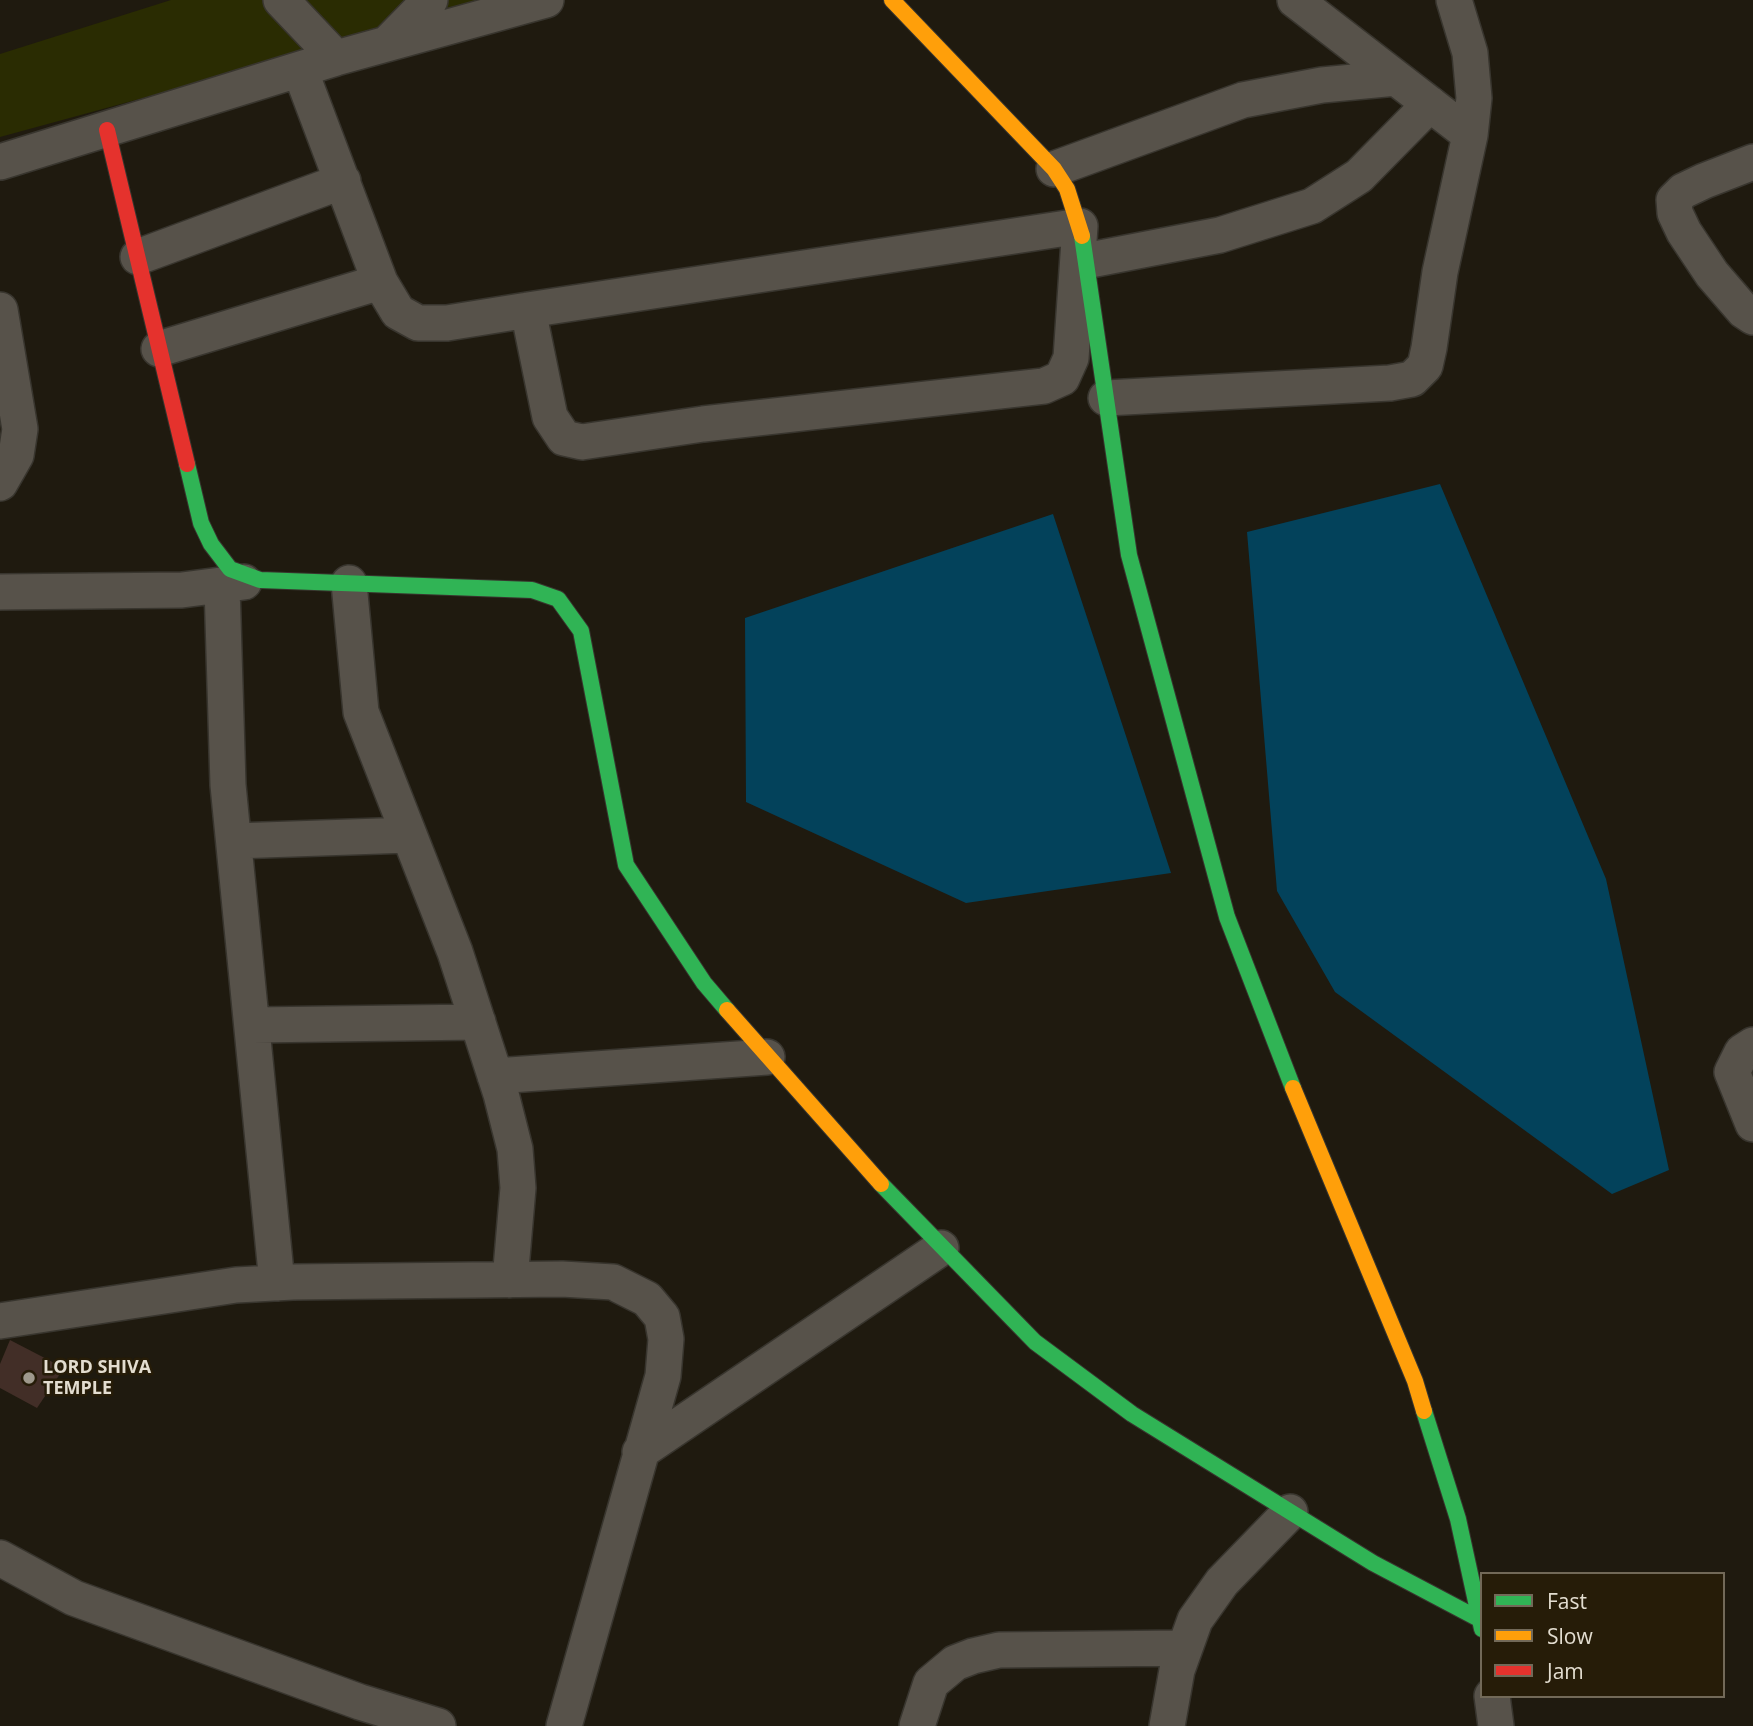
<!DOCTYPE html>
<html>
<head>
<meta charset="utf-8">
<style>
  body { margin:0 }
  #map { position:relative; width:1753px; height:1726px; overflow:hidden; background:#1f1a0f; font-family:"Open Sans",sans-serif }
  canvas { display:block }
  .legend { position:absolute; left:1480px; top:1572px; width:245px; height:126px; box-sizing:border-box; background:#261c08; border:2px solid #726958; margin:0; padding:9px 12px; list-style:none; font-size:21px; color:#e3ddd0 }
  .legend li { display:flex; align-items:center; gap:14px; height:35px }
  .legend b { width:35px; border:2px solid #726958 }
</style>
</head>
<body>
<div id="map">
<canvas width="1753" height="1726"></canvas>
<ul class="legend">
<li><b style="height:9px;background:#30b455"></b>Fast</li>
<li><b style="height:9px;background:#ff9f0a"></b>Slow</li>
<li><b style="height:9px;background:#e5322d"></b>Jam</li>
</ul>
</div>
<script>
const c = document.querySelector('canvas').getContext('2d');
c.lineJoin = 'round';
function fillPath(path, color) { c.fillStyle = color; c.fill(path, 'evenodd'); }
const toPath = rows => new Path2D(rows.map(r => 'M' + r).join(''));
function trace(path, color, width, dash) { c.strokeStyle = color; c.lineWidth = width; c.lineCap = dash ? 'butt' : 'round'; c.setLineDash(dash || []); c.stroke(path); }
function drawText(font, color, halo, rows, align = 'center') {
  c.font = font + ' "Open Sans",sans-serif'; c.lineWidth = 5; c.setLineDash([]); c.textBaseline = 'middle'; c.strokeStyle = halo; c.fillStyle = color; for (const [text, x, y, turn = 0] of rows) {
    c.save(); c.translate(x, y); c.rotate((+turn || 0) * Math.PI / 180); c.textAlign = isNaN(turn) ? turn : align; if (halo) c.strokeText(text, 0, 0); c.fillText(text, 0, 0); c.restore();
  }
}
const green = toPath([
  [171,0,502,0,0,137,0,54]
]);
const water = toPath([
  [1440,484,1606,879,1669,1170,1612,1194,1335,992,1277,891,1247,532],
  [1053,514,1171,873,966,903,746,802,745,618]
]);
const building = toPath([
  [10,1340,64,1368,37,1408,0,1388,0,1364]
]);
const street = toPath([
  [281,0,336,58],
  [1295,0,1470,135,1474,98,1470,53,1454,0],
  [389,42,430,0],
  [300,70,380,282,398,312,418,323,447,323,528,310,1080,226,1071,358,1062,378,1044,386,703,424,582,442,564,438,550,417,528,310],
  [0,162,336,58,546,0],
  [1753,162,1704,181,1683,191,1674,200,1675,213,1684,232,1712,274,1744,311,1753,317],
  [1054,169,1243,100,1322,85,1396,78],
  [138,257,343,181],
  [1085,261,1220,235,1312,206,1359,176,1430,104],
  [0,310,20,429,16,455,0,483],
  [159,349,380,282],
  [1106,398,1390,383,1412,379,1425,366,1429,348,1440,272,1470,135],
  [349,583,361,712,455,952,501,1094,515,1149,518,1188,510,1280],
  [222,586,228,785,277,1283],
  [0,592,182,590,244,582],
  [234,841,409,835],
  [253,1025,478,1022],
  [1753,1045,1742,1052,1732,1072,1753,1124],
  [495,1076,767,1057],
  [0,1321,236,1285,293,1282,562,1279,613,1282,647,1299,662,1317,666,1339,663,1376,564,1726],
  [640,1452,941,1248],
  [0,1558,74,1598,360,1702,438,1726],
  [1492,1696,1496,1726],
  [917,1726,931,1683,955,1663,973,1656,999,1650,1183,1648],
  [1167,1726,1177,1670,1195,1620,1222,1582,1290,1512]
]);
const fast = toPath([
  [1082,236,1129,555,1227,917,1293,1088],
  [187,464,201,523,211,544,230,569,260,580,532,590,558,599,581,631,626,865,704,983,727,1010],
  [881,1184,1035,1342,1132,1414,1373,1563,1479,1619],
  [1424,1411,1458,1519,1482,1629]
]);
const slow = toPath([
  [892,0,1054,169,1067,189,1082,236],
  [727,1010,881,1184],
  [1293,1088,1415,1381,1424,1411]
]);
const jam = toPath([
  [107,130,187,464]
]);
const markers = [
  [29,1378,7,"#9e998c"]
];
const poiNames = [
  ["LORD SHIVA",43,1368],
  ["TEMPLE",43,1389]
];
fillPath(green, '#2a2c02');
fillPath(water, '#03425b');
fillPath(building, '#422e27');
trace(street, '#38352e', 38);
trace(fast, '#38352e', 18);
trace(slow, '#38352e', 18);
trace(jam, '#38352e', 18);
trace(street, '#57524a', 35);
trace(fast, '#30b455', 16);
trace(slow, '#ff9f0a', 16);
trace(jam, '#e5322d', 16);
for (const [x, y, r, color] of markers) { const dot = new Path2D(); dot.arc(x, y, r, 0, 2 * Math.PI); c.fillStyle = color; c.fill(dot); trace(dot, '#261c08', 2.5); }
drawText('bold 18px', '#e3ddd0', '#261c08', poiNames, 'left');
</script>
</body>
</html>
